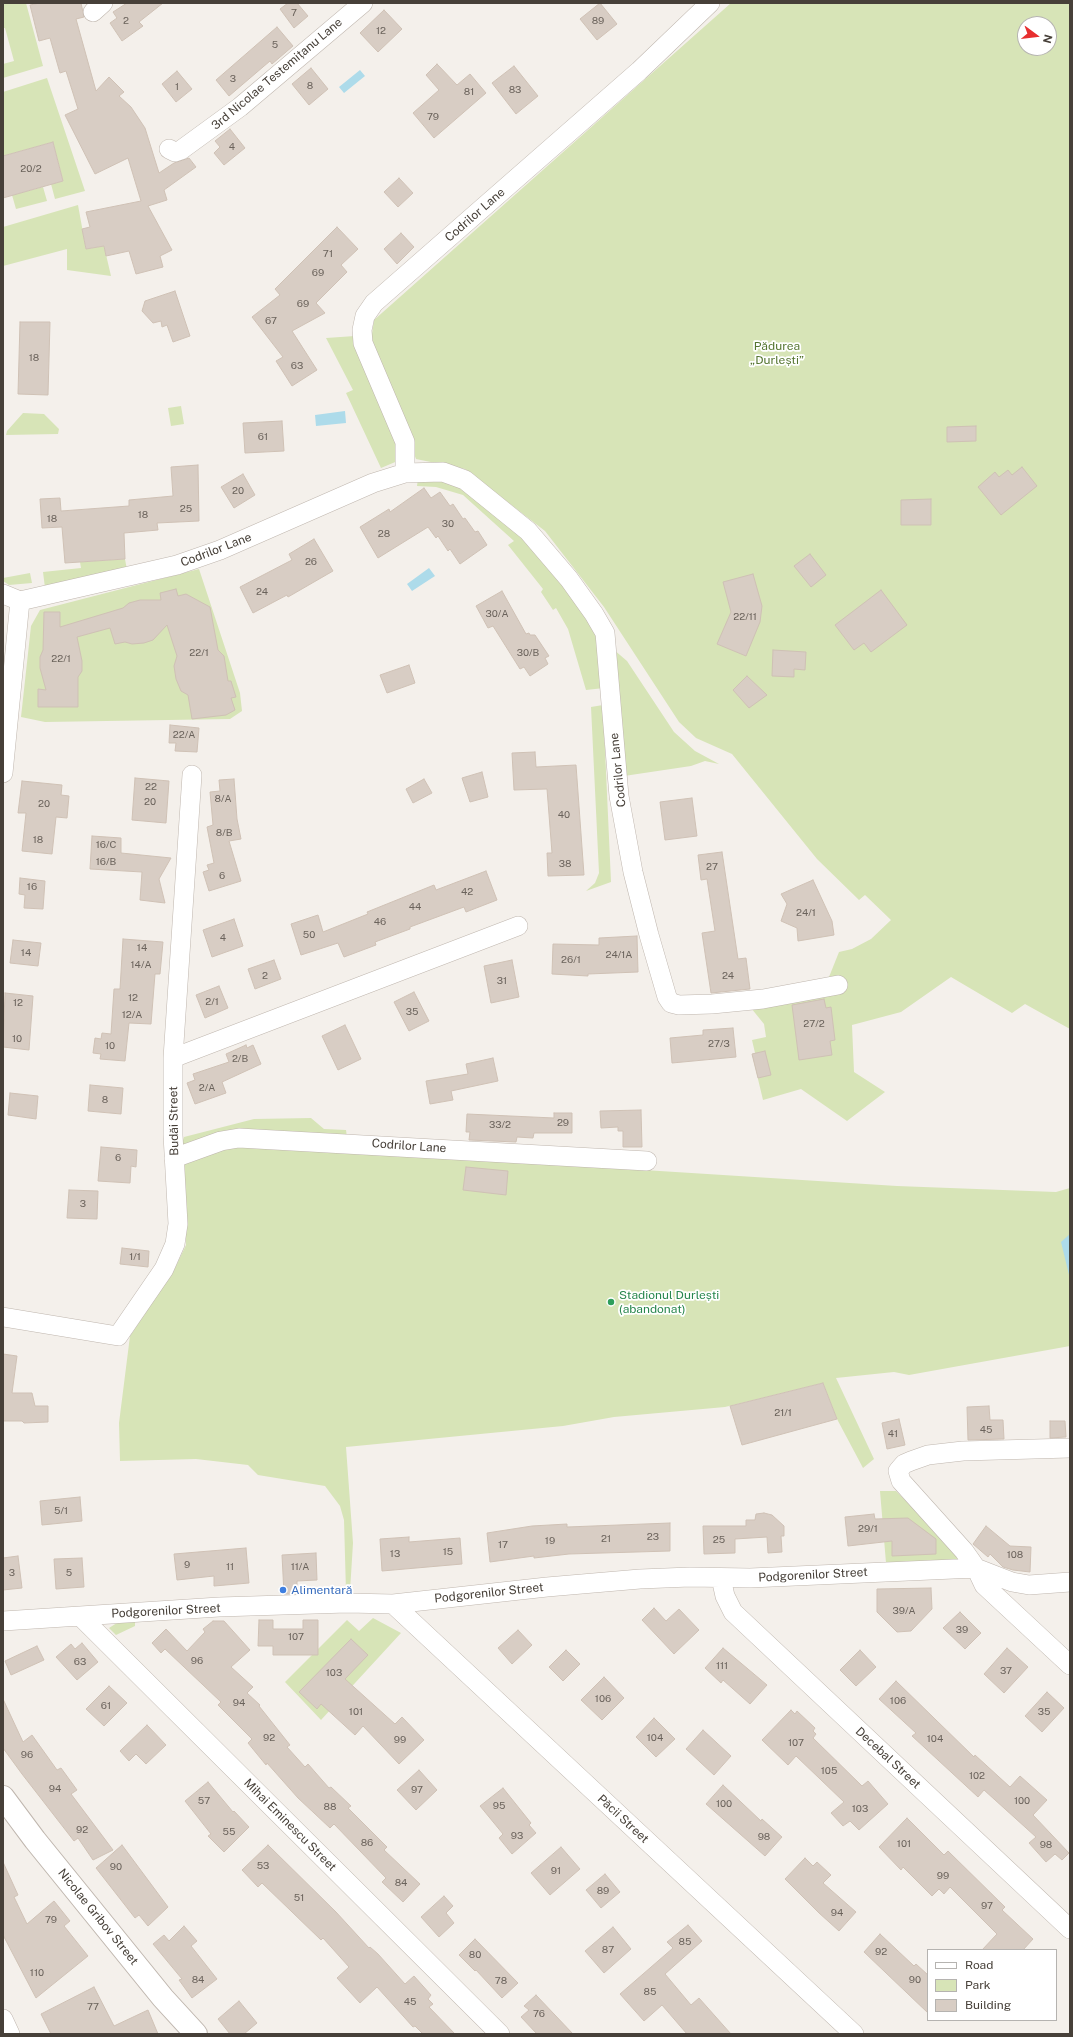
<!DOCTYPE html>
<html>
<head>
<meta charset="utf-8">
<style>
  body { margin:0 }
  #map { position:relative; width:1073px; height:2037px; overflow:hidden; background:#f4f0eb; font-family:"Public Sans",sans-serif }
  canvas { display:block }
  .frame { position:absolute; inset:0; border:4px solid #474039; pointer-events:none }
  .legend { position:absolute; left:927px; top:1949px; width:130px; height:72px; box-sizing:border-box; background:#fff; border:1px solid #b5b3b0; margin:0; padding:5px 7px; list-style:none; font-size:12px; color:#474039 }
  .legend li { display:flex; align-items:center; gap:8px; height:20px }
  .legend b { width:20px; border:1px solid #b5b3b0 }
  .north { position:absolute; left:1017px; top:16px; width:40px; height:40px; box-sizing:border-box; background:#fff; border:1px solid #b5b3b0; border-radius:50%; rotate:105deg; font-size:11px; font-weight:700; line-height:16px; text-align:center; color:#474039 }
  .north::after { content:''; display:block; margin:auto; width:14px; height:18px; background:#e72f2f; clip-path:polygon(50% 0,100% 100%,50% 72%,0 100%) }
</style>
</head>
<body>
<div id="map">
<canvas width="1073" height="2037"></canvas>
<div class="frame"></div>
<ul class="legend">
<li><b style="height:5px;background:#fff"></b>Road</li>
<li><b style="height:11px;background:#d7e4b7"></b>Park</li>
<li><b style="height:11px;background:#d8cdc4"></b>Building</li>
</ul>
<div class="north">N</div>
</div>
<script>
const c = document.querySelector('canvas').getContext('2d');
c.lineJoin = 'round';
function fillPath(path, color) { c.fillStyle = color; c.fill(path, 'evenodd'); }
const toPath = rows => new Path2D(rows.map(r => 'M' + r).join(''));
function trace(path, color, width, dash) { c.strokeStyle = color; c.lineWidth = width; c.lineCap = dash ? 'butt' : 'round'; c.setLineDash(dash || []); c.stroke(path); }
function drawText(font, color, halo, rows, align = 'center') {
  c.font = font + ' "Public Sans",sans-serif'; c.lineWidth = 3.5; c.setLineDash([]); c.textBaseline = 'middle'; c.strokeStyle = halo; c.fillStyle = color; for (const [text, x, y, turn = 0] of rows) {
    c.save(); c.translate(x, y); c.rotate((+turn || 0) * Math.PI / 180); c.textAlign = isNaN(turn) ? turn : align; if (halo) c.strokeText(text, 0, 0); c.fillText(text, 0, 0); c.restore();
  }
}
const green = toPath([
  [3,3,26,3,43,66,3,78,3,64,14,61,5,28,3,28],
  [731,3,1070,3,1070,1029,1025,1004,1012,1013,951,977,901,1012,852,1025,854,1072,885,1092,847,1121,801,1089,763,1100,752,1054,755,1053,752,1040,766,1037,764,1024,751,1008,829,977,839,952,852,949,871,939,891,920,865,895,859,900,817,859,732,754,696,738,679,722,604,607,545,531,465,469,416,459,371,341,374,320],
  [1025,24,1049,24,1049,48,1025,48],
  [47,78,85,191,55,199,51,184,63,181,53,142,3,156,3,92],
  [43,187,47,201,16,209,12,195],
  [78,205,86,249,104,246,111,276,67,270,67,249,3,266,3,227],
  [355,336,402,446,400,460,381,468,346,393,353,390,326,338],
  [181,406,184,424,171,426,168,408],
  [23,413,44,414,59,429,58,434,6,435,7,431],
  [418,478,439,479,459,484,514,526,587,613,597,639,604,688,586,690,568,629,556,608,553,610,541,592,543,589,508,545,514,541,463,495,436,487,417,486],
  [125,559,127,570,45,588,43,572,81,568,80,562],
  [199,569,240,693,242,711,230,719,45,722,21,717,31,626,40,610],
  [30,573,32,583,9,585,3,581,3,578],
  [613,649,627,661,674,732,695,751,719,764,705,761,691,766,624,776],
  [603,705,611,882,586,891,595,883,599,873,591,707],
  [311,1118,324,1129,346,1130,347,1137,181,1147,184,1137,254,1119],
  [222,1146,549,1164,897,1186,1056,1192,1070,1188,1070,1346,909,1375,894,1372,836,1378,874,1459,863,1468,837,1419,823,1383,725,1407,614,1417,563,1426,346,1447,353,1543,350,1591,346,1592,344,1520,340,1506,325,1486,258,1475,248,1465,196,1459,120,1461,119,1423,130,1336,175,1268,186,1245,184,1161],
  [880,1491,896,1491,956,1551,959,1561,886,1563],
  [373,1618,401,1633,321,1720,285,1682,347,1620,359,1631],
  [120,1621,135,1621,135,1626,116,1635,109,1628]
]);
const water = toPath([
  [360,70,365,76,344,93,339,87],
  [345,411,346,423,316,426,315,415],
  [429,568,435,576,412,591,407,584],
  [1070,1234,1070,1279,1061,1242]
]);
const building = toPath([
  [40,3,81,3,84,17,76,19,96,91,109,77,124,92,119,96,131,107,145,128,159,173,174,163,189,158,196,167,164,190,167,200,148,206,172,250,160,256,163,267,136,274,129,251,106,256,104,246,86,249,82,229,90,227,86,212,141,201,128,158,95,174,65,115,78,109,66,71,60,73,50,38,39,41,30,5,40,3],
  [127,3,163,3,139,22,143,26,122,41,110,23,117,18,113,12,127,3],
  [288,3,297,3,308,16,294,28,280,9,288,3],
  [600,3,617,24,597,40,580,19,600,3],
  [384,10,402,29,378,52,360,33,384,10],
  [277,27,293,46,272,64,270,61,229,96,216,80,277,27],
  [437,64,457,85,470,74,486,93,434,138,413,113,439,90,426,75,437,64],
  [514,66,538,96,516,114,492,83,514,66],
  [311,68,328,89,309,105,292,84,311,68],
  [177,71,192,89,176,102,162,84,177,71],
  [230,129,245,148,224,165,214,153,220,147,215,141,230,129],
  [53,142,63,181,3,198,3,156,53,142],
  [399,178,413,193,398,207,384,192,399,178],
  [337,227,358,249,341,265,347,272,316,303,325,313,292,331,317,370,292,386,276,361,283,357,252,317,280,295,275,289,337,227],
  [401,233,414,247,397,264,384,249,401,233],
  [175,291,190,336,173,342,167,325,162,327,161,321,153,323,142,311,145,301,175,291],
  [20,322,50,322,48,395,18,394,20,322],
  [282,421,284,451,245,453,243,423,282,421],
  [976,426,976,441,947,442,947,427,976,426],
  [198,465,199,521,157,523,158,530,124,533,125,559,65,563,62,527,42,528,40,499,60,498,61,511,129,506,129,500,173,496,171,467,198,465],
  [1022,467,1037,486,1001,515,978,487,995,472,999,477,1008,470,1012,475,1022,467],
  [243,474,255,495,234,508,221,487,243,474],
  [424,488,431,498,440,492,450,506,453,504,463,519,465,518,475,532,478,531,487,545,460,564,450,549,448,551,438,536,436,538,428,527,378,558,360,527,389,509,390,512,424,488],
  [931,499,931,525,901,525,901,500,931,499],
  [314,539,333,571,288,597,287,595,253,613,240,587,292,560,289,554,314,539],
  [810,554,826,575,811,587,794,566,810,554],
  [753,574,762,606,760,622,746,656,717,644,731,612,723,582,753,574],
  [176,589,178,596,186,594,210,607,218,650,224,656,228,681,231,681,236,697,231,698,235,710,226,715,192,719,188,695,181,691,176,679,174,666,177,656,167,625,153,640,144,643,132,644,125,642,115,644,110,628,77,637,82,661,82,671,78,677,78,707,38,707,38,689,46,690,40,668,40,657,43,650,44,612,60,612,60,627,123,608,129,603,140,600,161,600,160,593,176,589],
  [881,590,907,625,871,652,864,643,854,650,835,625,881,590],
  [502,591,526,634,529,633,530,635,535,635,549,656,545,658,548,664,530,676,524,667,520,669,493,626,488,628,476,606,502,591],
  [773,650,806,652,805,670,794,669,794,677,772,676,773,650],
  [409,665,415,683,387,693,380,675,409,665],
  [747,676,767,695,749,708,733,690,747,676],
  [170,725,199,728,197,752,175,751,176,743,169,743,170,725],
  [535,752,536,767,576,765,584,875,548,876,547,853,552,853,547,789,514,790,512,753,535,752],
  [482,772,488,797,470,802,462,778,482,772],
  [135,778,169,781,166,823,132,820,135,778],
  [234,779,237,819,241,839,229,841,241,881,209,891,203,872,209,870,207,865,214,863,207,827,213,825,210,792,220,791,219,780,234,779],
  [424,779,432,793,413,803,406,789,424,779],
  [22,781,62,785,61,795,69,796,67,818,56,817,52,854,22,851,26,813,18,813,22,781],
  [692,798,697,836,665,840,660,802,692,798],
  [92,836,121,838,121,853,171,858,159,879,165,903,140,900,142,872,90,869,92,836],
  [722,852,738,959,746,958,750,989,711,993,702,933,715,931,707,879,701,880,698,855,722,852],
  [486,871,497,900,466,912,464,907,410,927,410,929,375,942,376,945,344,957,338,943,301,955,291,924,318,915,323,932,368,914,367,912,434,885,436,890,486,871],
  [20,878,45,881,43,909,24,908,25,895,19,894,20,878],
  [813,880,832,921,834,935,798,941,797,928,781,921,787,904,781,894,813,880],
  [234,919,243,946,212,957,203,930,234,919],
  [637,936,638,972,588,974,588,976,552,974,553,944,599,945,599,938,637,936],
  [123,939,163,942,160,974,155,974,151,1024,129,1023,125,1061,100,1059,101,1054,93,1053,95,1038,101,1039,102,1033,111,1034,114,989,120,989,123,939],
  [13,940,41,943,38,966,10,963,13,940],
  [274,960,281,979,255,989,248,969,274,960],
  [512,960,519,997,491,1003,484,966,512,960],
  [219,986,228,1008,205,1018,196,995,219,986],
  [414,992,429,1021,409,1031,394,1002,414,992],
  [5,993,33,996,29,1050,3,1047,5,993],
  [824,999,826,1008,831,1007,835,1040,830,1041,832,1055,799,1060,792,1005,824,999],
  [345,1025,361,1059,338,1070,322,1036,345,1025],
  [733,1028,736,1057,672,1063,670,1038,703,1035,703,1030,733,1028],
  [246,1045,247,1048,253,1045,261,1064,222,1082,226,1093,195,1104,187,1083,195,1080,193,1074,229,1062,226,1054,246,1045],
  [765,1051,771,1075,758,1078,752,1054,765,1051],
  [493,1058,498,1081,451,1091,453,1100,430,1104,426,1081,468,1074,466,1064,493,1058],
  [90,1085,123,1088,121,1114,88,1111,90,1085],
  [10,1093,38,1096,36,1119,8,1115,10,1093],
  [641,1110,642,1147,623,1147,623,1131,618,1131,618,1127,601,1128,600,1111,641,1110],
  [554,1113,572,1113,572,1133,534,1133,533,1138,517,1137,516,1142,469,1140,470,1132,466,1132,467,1114,554,1118,554,1113],
  [101,1147,137,1150,136,1167,131,1166,130,1183,98,1181,101,1147],
  [466,1167,508,1171,506,1195,463,1190,466,1167],
  [69,1190,98,1191,97,1219,67,1218,69,1190],
  [122,1248,149,1251,148,1267,120,1264,122,1248],
  [3,1354,17,1356,12,1393,32,1393,35,1406,48,1406,48,1422,24,1423,22,1421,3,1421,3,1354],
  [823,1383,837,1419,742,1445,730,1406,823,1383],
  [989,1406,990,1420,1003,1420,1004,1439,968,1440,967,1407,989,1406],
  [899,1419,905,1445,887,1449,882,1423,899,1419],
  [1050,1421,1065,1421,1066,1437,1050,1438,1050,1421],
  [80,1497,82,1521,42,1525,40,1501,80,1497],
  [764,1513,772,1515,784,1526,784,1536,781,1536,782,1552,768,1553,767,1537,735,1539,735,1553,704,1554,703,1526,746,1526,746,1520,755,1520,756,1514,764,1513],
  [874,1514,875,1519,908,1518,936,1539,936,1554,892,1556,892,1541,848,1546,845,1517,874,1514],
  [670,1523,670,1551,569,1554,534,1558,534,1556,490,1562,487,1533,532,1526,567,1524,567,1527,670,1523],
  [986,1526,1010,1546,1031,1547,1030,1572,1013,1570,1003,1567,990,1554,988,1557,973,1544,986,1526],
  [409,1537,409,1542,460,1538,462,1564,382,1571,380,1539,409,1537],
  [246,1548,249,1583,214,1586,214,1576,177,1580,174,1554,246,1548],
  [316,1553,317,1580,297,1581,297,1594,284,1594,282,1555,316,1553],
  [18,1556,22,1588,3,1590,3,1558,18,1556],
  [82,1558,84,1587,56,1589,54,1559,82,1558],
  [931,1588,932,1609,911,1631,897,1632,877,1612,877,1589,931,1588],
  [654,1608,666,1621,679,1609,699,1630,674,1654,642,1620,654,1608],
  [960,1612,981,1633,965,1649,943,1628,960,1612],
  [259,1620,273,1620,273,1629,303,1629,303,1620,318,1620,318,1655,273,1655,273,1646,258,1646,259,1620],
  [213,1621,224,1621,250,1650,231,1667,253,1687,247,1693,260,1705,259,1706,290,1745,287,1747,305,1767,308,1764,329,1788,331,1787,351,1806,348,1808,387,1847,384,1850,420,1884,403,1902,382,1882,386,1878,334,1824,330,1828,298,1798,267,1763,266,1765,248,1743,252,1739,218,1705,221,1702,165,1649,161,1653,152,1643,166,1629,187,1651,205,1632,203,1629,213,1621],
  [518,1630,532,1645,512,1664,498,1648,518,1630],
  [351,1639,368,1655,345,1679,395,1724,402,1717,424,1740,399,1764,363,1726,355,1735,321,1704,317,1709,299,1692,351,1639],
  [82,1643,98,1662,77,1680,56,1657,71,1644,75,1649,82,1643],
  [37,1646,44,1660,11,1675,5,1661,37,1646],
  [723,1648,767,1685,750,1704,723,1680,721,1683,705,1668,723,1648],
  [1007,1648,1028,1667,1004,1693,984,1674,1007,1648],
  [566,1650,580,1664,563,1681,549,1667,566,1650],
  [860,1650,876,1667,856,1686,840,1670,860,1650],
  [604,1677,624,1698,602,1720,581,1700,604,1677],
  [896,1681,974,1757,975,1755,1010,1787,1020,1776,1047,1800,1033,1815,1069,1853,1062,1860,1055,1854,1046,1862,1029,1843,1036,1837,984,1790,978,1797,912,1736,916,1733,879,1699,896,1681],
  [109,1686,127,1703,104,1726,86,1709,109,1686],
  [1047,1692,1064,1708,1042,1732,1025,1716,1047,1692],
  [3,1699,23,1742,32,1735,57,1770,61,1768,77,1790,71,1794,113,1850,93,1860,78,1838,74,1841,22,1774,3,1748,3,1699],
  [791,1710,795,1714,797,1711,815,1728,813,1731,816,1734,813,1738,862,1786,868,1781,888,1804,859,1830,850,1821,843,1826,831,1813,844,1802,796,1756,788,1765,762,1740,791,1710],
  [654,1718,675,1739,656,1757,636,1737,654,1718],
  [147,1725,166,1745,146,1764,136,1754,129,1761,120,1751,147,1725],
  [703,1730,731,1756,714,1775,686,1749,703,1730],
  [419,1770,437,1790,416,1810,397,1790,419,1770],
  [208,1782,233,1812,234,1811,249,1827,224,1852,208,1836,211,1834,185,1801,208,1782],
  [723,1785,761,1821,762,1819,782,1837,765,1856,706,1804,723,1785],
  [503,1788,531,1823,529,1825,536,1833,512,1854,499,1838,503,1834,480,1806,503,1788],
  [907,1818,944,1855,948,1851,1005,1907,1002,1910,1033,1939,1023,1950,982,1950,997,1934,950,1887,944,1894,939,1889,932,1896,903,1867,901,1870,879,1847,907,1818],
  [122,1845,168,1907,148,1926,139,1915,135,1918,96,1868,122,1845],
  [268,1845,336,1912,369,1948,370,1947,378,1954,405,1984,414,1976,431,1995,428,1999,433,2004,429,2007,455,2034,423,2034,415,2026,413,2027,377,1987,360,2003,337,1978,349,1967,323,1938,321,1940,262,1883,258,1887,242,1870,268,1845],
  [561,1847,580,1869,550,1895,531,1873,561,1847],
  [805,1858,813,1866,817,1862,831,1875,823,1883,856,1912,839,1931,819,1913,785,1879,805,1858],
  [3,1862,18,1895,14,1897,27,1924,54,1901,70,1921,64,1926,88,1956,36,1998,3,1935,3,1862],
  [605,1874,620,1892,601,1908,586,1890,605,1874],
  [444,1896,453,1906,446,1913,454,1923,439,1937,421,1917,444,1896],
  [688,1925,702,1941,665,1974,691,2005,699,1998,731,2034,687,2034,662,2005,644,2021,620,1994,673,1948,667,1942,688,1925],
  [184,1926,197,1941,191,1946,217,1979,192,1998,179,1980,182,1979,153,1944,164,1935,169,1941,184,1926],
  [613,1927,631,1949,604,1973,585,1951,613,1927],
  [880,1934,914,1966,916,1964,928,1975,928,2013,864,1952,880,1934],
  [475,1939,518,1983,502,1998,476,1970,475,1971,459,1955,475,1939],
  [94,1987,114,2026,148,2010,158,2034,51,2034,41,2014,94,1987],
  [536,1995,573,2034,537,2034,521,2017,529,2010,524,2006,536,1995],
  [239,2001,257,2023,244,2034,230,2034,218,2019,239,2001]
]);
const minor = toPath([
  [93,12,103,3],
  [169,149,175,152,181,150,240,107,363,3],
  [405,473,405,442,363,343,362,330,365,316,374,303,639,71,710,3],
  [3,594,20,601,177,565,220,550,373,483,405,473,443,472,465,480,528,531,569,579,594,614,605,633,619,796,633,872,649,935,667,997,671,1003,679,1005,712,1004,763,999,838,985],
  [3,773,20,601],
  [173,1058,518,926],
  [174,1158,221,1141,239,1138,647,1161],
  [3,1317,118,1336,164,1269,175,1244,178,1224,173,1135,173,1058,192,775],
  [1070,1448,963,1451,928,1455,911,1461,904,1464,898,1471,901,1481,964,1551,976,1568,984,1585,1070,1665],
  [721,1578,725,1596,733,1612,1070,1929],
  [393,1604,854,2034],
  [80,1616,500,2034],
  [3,1621,219,1607,347,1603,393,1604,547,1587,640,1579,690,1577,750,1578,976,1568,1012,1582,1029,1585,1070,1582],
  [3,2019,10,2034]
]);
const tertiary = toPath([
  [3,1797,35,1840,163,1998,196,2034]
]);
const markers = [
  [611,1302,4,"#2e9e5b"],
  [283,1590,4,"#3f7fe0"]
];
const numberNames = [
  ["7",294,13],
  ["2",126,21],
  ["89",598,21],
  ["12",381,31],
  ["5",275,45],
  ["3",233,79],
  ["8",310,86],
  ["1",177,87],
  ["83",515,90],
  ["81",469,92],
  ["79",433,117],
  ["4",232,147],
  ["20/2",31,169],
  ["71",328,254],
  ["69",318,273],
  ["69",303,304],
  ["67",271,321],
  ["18",34,358],
  ["63",297,366],
  ["61",263,437],
  ["20",238,491],
  ["25",186,509],
  ["18",143,515],
  ["18",52,519],
  ["30",448,524],
  ["28",384,534],
  ["26",311,562],
  ["24",262,592],
  ["30/A",497,614],
  ["22/11",745,617],
  ["22/1",199,653],
  ["30/B",528,653],
  ["22/1",61,659],
  ["22/A",184,735],
  ["22",151,787],
  ["8/A",223,799],
  ["20",150,802],
  ["20",44,804],
  ["40",564,815],
  ["8/B",224,833],
  ["18",38,840],
  ["16/C",106,845],
  ["16/B",106,862],
  ["38",565,864],
  ["27",712,867],
  ["6",222,876],
  ["16",32,887],
  ["42",467,892],
  ["44",415,907],
  ["24/1",806,913],
  ["46",380,922],
  ["50",309,935],
  ["4",223,938],
  ["14",142,948],
  ["14",26,953],
  ["24/1A",619,955],
  ["26/1",571,960],
  ["14/A",141,965],
  ["2",265,976],
  ["24",728,976],
  ["31",502,981],
  ["12",133,998],
  ["2/1",212,1002],
  ["12",18,1003],
  ["35",412,1012],
  ["12/A",132,1015],
  ["27/2",814,1024],
  ["10",17,1039],
  ["27/3",719,1044],
  ["10",110,1046],
  ["2/B",240,1059],
  ["2/A",207,1088],
  ["8",105,1100],
  ["29",563,1123],
  ["33/2",500,1125],
  ["6",118,1158],
  ["3",83,1204],
  ["1/1",135,1257],
  ["21/1",783,1413],
  ["45",986,1430],
  ["41",893,1434],
  ["5/1",61,1511],
  ["29/1",868,1529],
  ["23",653,1537],
  ["21",606,1539],
  ["25",719,1540],
  ["19",550,1541],
  ["17",503,1545],
  ["15",448,1552],
  ["13",395,1554],
  ["108",1015,1555],
  ["9",187,1565],
  ["11",230,1567],
  ["11/A",300,1567],
  ["3",12,1573],
  ["5",69,1573],
  ["39/A",904,1611],
  ["39",962,1630],
  ["107",296,1637],
  ["96",197,1661],
  ["63",80,1662],
  ["111",722,1666],
  ["37",1006,1671],
  ["103",334,1673],
  ["106",603,1699],
  ["106",898,1701],
  ["94",239,1703],
  ["61",106,1706],
  ["101",356,1712],
  ["35",1044,1712],
  ["92",269,1738],
  ["104",655,1738],
  ["104",935,1739],
  ["99",400,1740],
  ["107",796,1743],
  ["96",27,1755],
  ["105",829,1771],
  ["102",977,1776],
  ["94",55,1789],
  ["97",417,1790],
  ["57",204,1801],
  ["100",1022,1801],
  ["100",724,1804],
  ["95",499,1806],
  ["88",330,1807],
  ["103",860,1809],
  ["92",82,1830],
  ["55",229,1832],
  ["93",517,1836],
  ["98",764,1837],
  ["86",367,1843],
  ["101",904,1844],
  ["98",1046,1845],
  ["53",263,1866],
  ["90",116,1867],
  ["91",556,1871],
  ["99",943,1876],
  ["84",401,1883],
  ["89",603,1891],
  ["51",299,1898],
  ["97",987,1906],
  ["94",837,1913],
  ["79",51,1920],
  ["85",685,1942],
  ["87",608,1950],
  ["92",881,1952],
  ["80",475,1955],
  ["110",37,1973],
  ["84",198,1980],
  ["90",915,1980],
  ["78",501,1981],
  ["85",650,1992],
  ["45",410,2002],
  ["77",93,2007],
  ["76",539,2014]
];
const streetNames = [
  ["3rd Nicolae Testemițanu Lane",277,74,-40],
  ["Codrilor Lane",475,215,-41],
  ["Codrilor Lane",216,550,-21],
  ["Codrilor Lane",618,770,-96],
  ["Budăi Street",174,1121,-91],
  ["Codrilor Lane",409,1146,4],
  ["Podgorenilor Street",813,1575,-3],
  ["Podgorenilor Street",489,1593,-6],
  ["Podgorenilor Street",166,1611,-3],
  ["Decebal Street",888,1758,43],
  ["Păcii Street",623,1819,43],
  ["Mihai Eminescu Street",290,1825,45],
  ["Nicolae Gribov Street",98,1917,51]
];
const parkNames = [
  ["Pădurea",777,346],
  ["„Durlești”",777,360]
];
const leisureNames = [
  ["Stadionul Durlești",619,1295],
  ["(abandonat)",619,1309]
];
const shopNames = [
  ["Alimentară",291,1590]
];
fillPath(green, '#d7e4b7');
fillPath(water, '#addbea');
fillPath(building, '#d8cdc4');
trace(building, '#cfc1b5', 1);
trace(minor, '#bfb6ae', 20);
trace(tertiary, '#bfb6ae', 24);
trace(minor, '#fff', 19);
trace(tertiary, '#fff', 22);
for (const [x, y, r, color] of markers) { const dot = new Path2D(); dot.arc(x, y, r, 0, 2 * Math.PI); c.fillStyle = color; c.fill(dot); trace(dot, '#fff', 1.5); }
drawText('10px', '#6b635c', null, numberNames);
drawText('12px', '#474039', '#fff', streetNames);
drawText('12px', '#557531', '#fff', parkNames);
drawText('12px', '#27864d', '#fff', leisureNames, 'left');
drawText('12px', '#366cbe', '#fff', shopNames, 'left');
</script>
</body>
</html>
